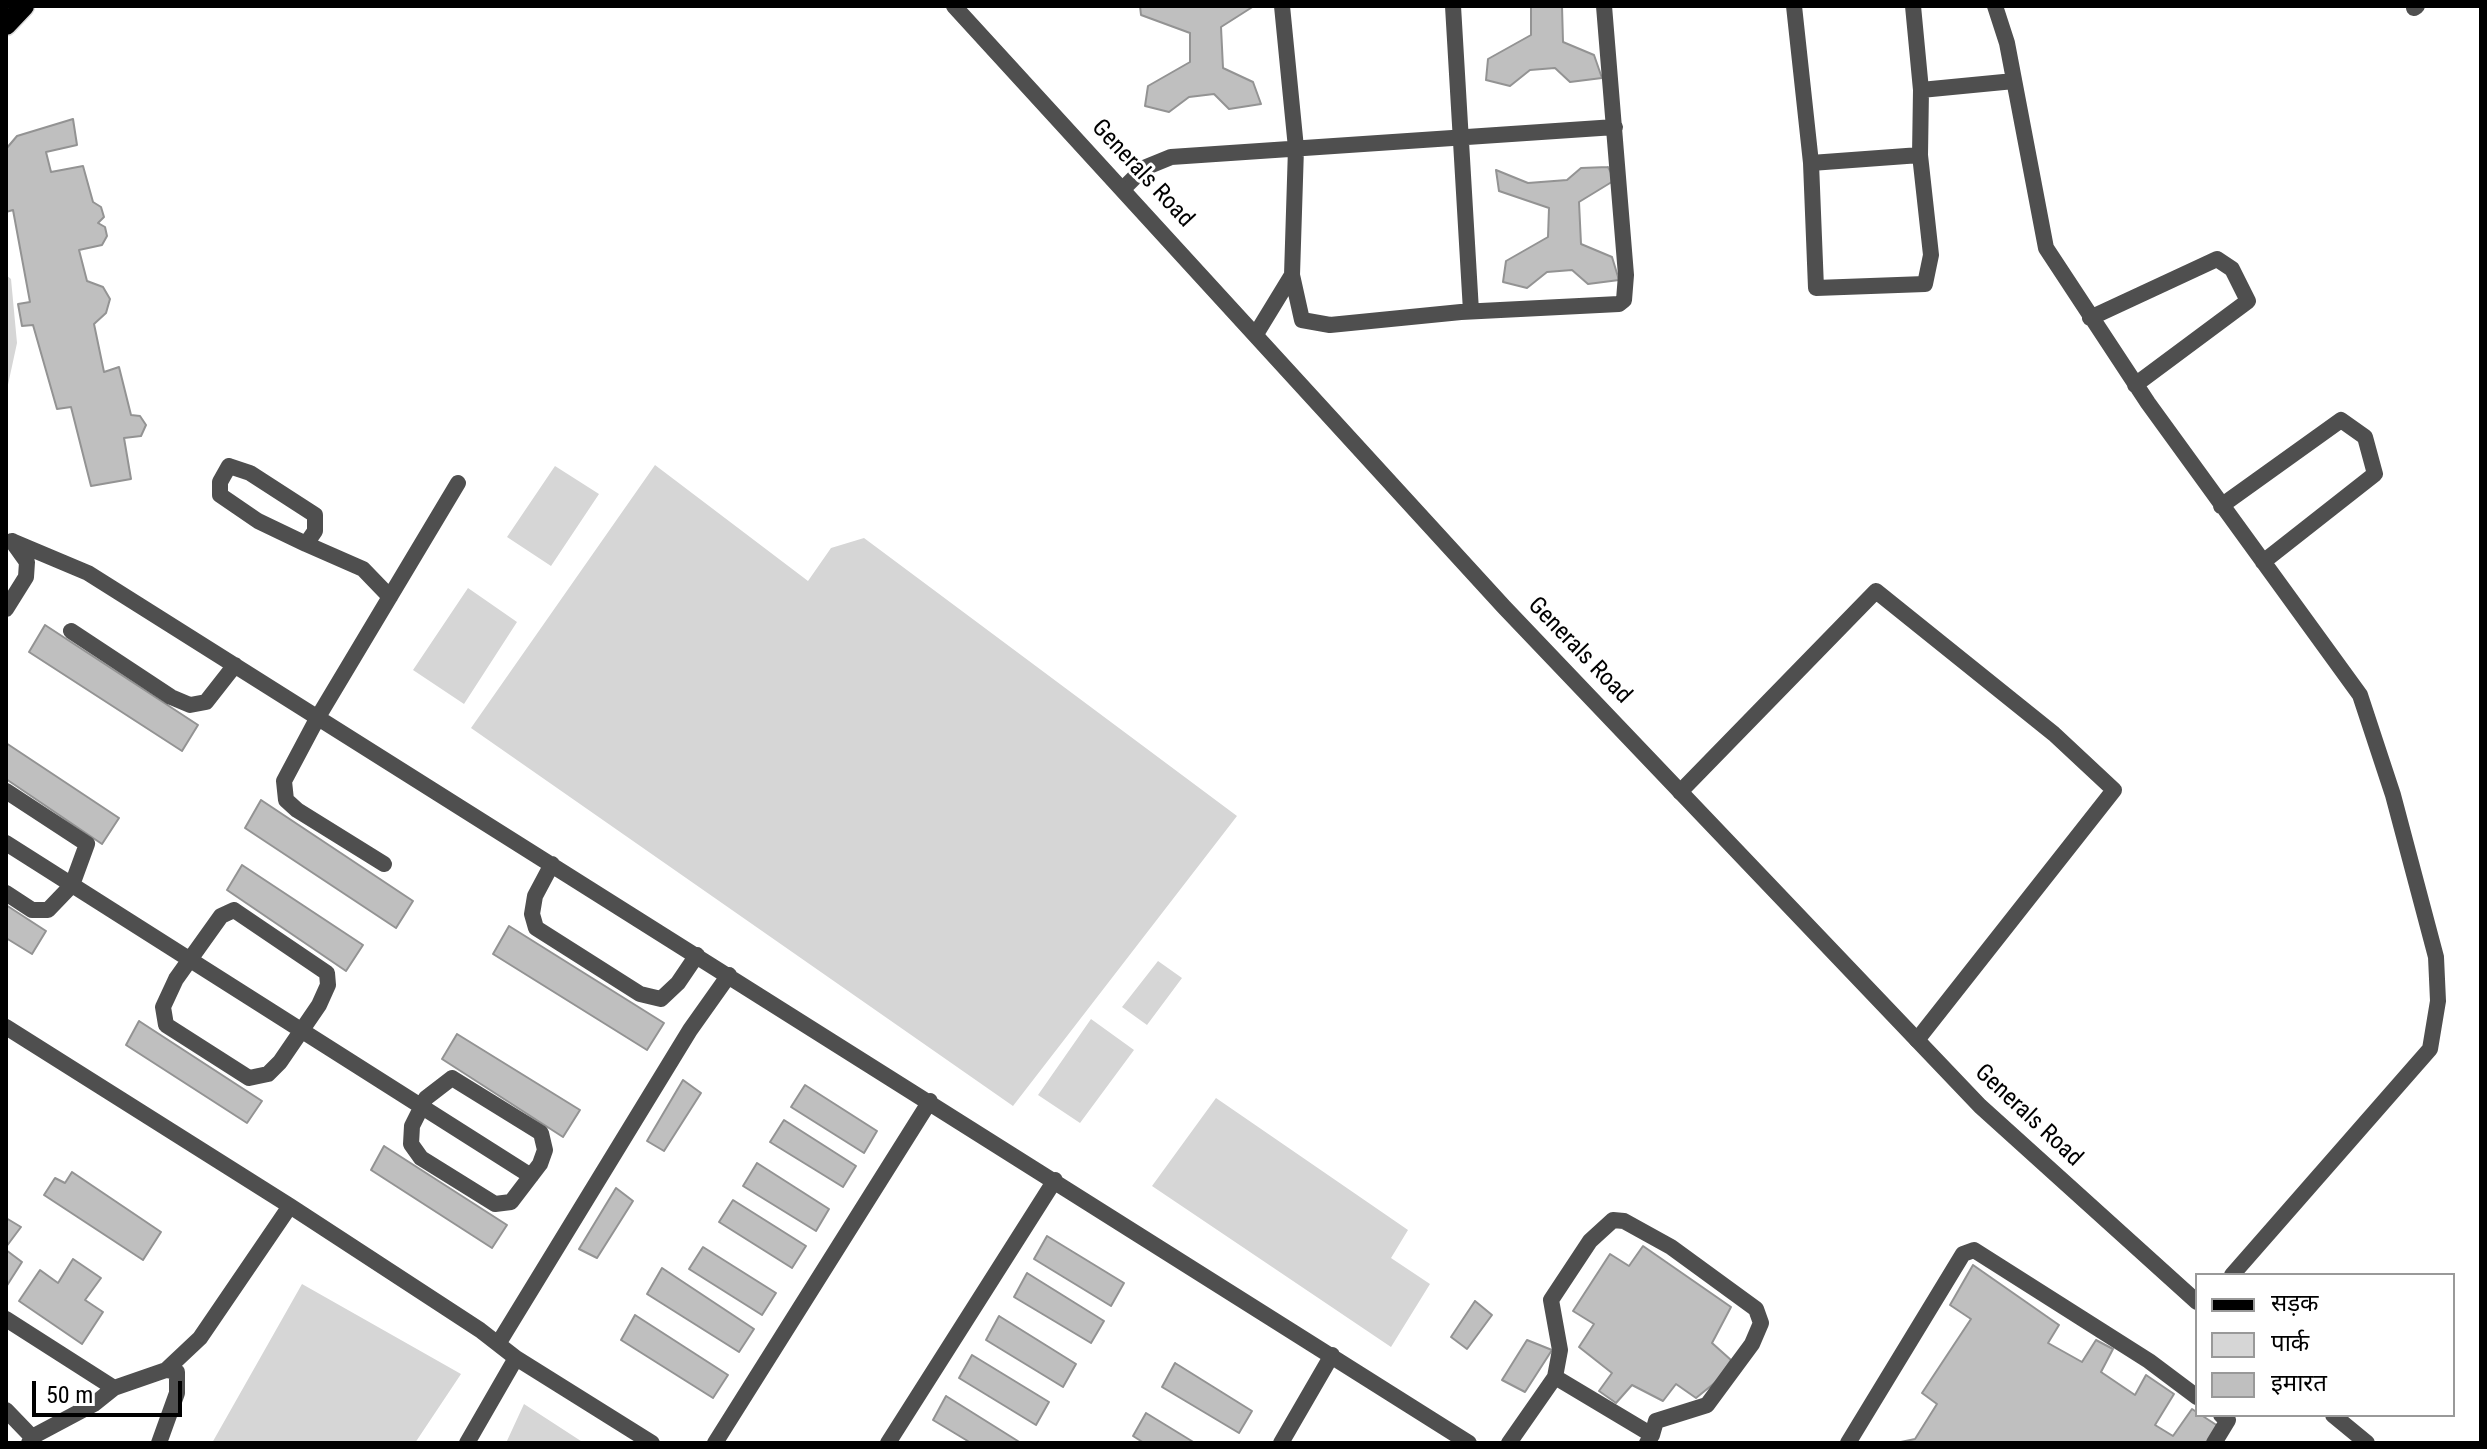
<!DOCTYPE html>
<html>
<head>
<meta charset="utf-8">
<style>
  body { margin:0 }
  #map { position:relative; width:2487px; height:1449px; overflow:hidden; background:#fff; font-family:"Roboto Condensed","Noto Sans Devanagari",sans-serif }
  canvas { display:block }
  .frame { position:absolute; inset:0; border:8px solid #000; pointer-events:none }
  .legend { position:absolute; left:2195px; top:1273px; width:260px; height:144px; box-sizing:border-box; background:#fff; border:2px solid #999; margin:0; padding:10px 14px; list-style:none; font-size:24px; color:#000 }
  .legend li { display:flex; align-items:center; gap:16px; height:40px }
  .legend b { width:40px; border:2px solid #999 }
  .scale { position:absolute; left:32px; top:1381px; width:150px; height:36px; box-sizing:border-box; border:4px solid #000; border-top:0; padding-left:10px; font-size:24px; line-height:28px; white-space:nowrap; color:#000; -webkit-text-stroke:6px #fff; paint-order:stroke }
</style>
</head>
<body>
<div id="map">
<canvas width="2487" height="1449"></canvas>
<div class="frame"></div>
<ul class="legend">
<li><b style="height:10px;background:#000"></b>सड़क</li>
<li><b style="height:22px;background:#d6d6d6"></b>पार्क</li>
<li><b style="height:22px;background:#bfbfbf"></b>इमारत</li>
</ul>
<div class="scale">50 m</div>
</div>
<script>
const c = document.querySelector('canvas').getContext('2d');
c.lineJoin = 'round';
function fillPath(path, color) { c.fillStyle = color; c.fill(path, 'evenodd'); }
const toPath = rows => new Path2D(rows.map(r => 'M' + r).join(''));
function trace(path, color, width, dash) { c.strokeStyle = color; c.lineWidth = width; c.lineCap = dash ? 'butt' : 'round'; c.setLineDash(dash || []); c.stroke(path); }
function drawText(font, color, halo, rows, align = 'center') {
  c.font = font + ' "Roboto Condensed",sans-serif'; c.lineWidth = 6; c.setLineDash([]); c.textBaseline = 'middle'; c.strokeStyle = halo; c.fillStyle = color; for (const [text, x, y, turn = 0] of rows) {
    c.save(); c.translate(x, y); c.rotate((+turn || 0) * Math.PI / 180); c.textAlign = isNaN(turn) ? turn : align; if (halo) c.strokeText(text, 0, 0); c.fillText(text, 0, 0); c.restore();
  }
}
const green = toPath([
  [6,275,11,279,17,343,6,394],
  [655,465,808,581,831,548,864,538,1237,816,1013,1106,471,728],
  [555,466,599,494,551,566,507,537],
  [468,588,517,622,464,704,413,670],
  [1158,961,1182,978,1147,1025,1122,1007],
  [1091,1019,1134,1050,1080,1123,1038,1095],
  [1216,1098,1408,1230,1391,1258,1430,1284,1391,1347,1152,1186],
  [302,1284,461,1374,415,1443,212,1443],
  [524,1404,584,1443,506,1443]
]);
const building = toPath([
  [1140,6,1254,6,1221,27,1223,68,1253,82,1261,104,1229,109,1214,94,1189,97,1169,112,1145,106,1148,86,1190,62,1190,33,1141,15,1140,6],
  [1531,6,1562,6,1563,42,1594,55,1602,78,1570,82,1555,68,1530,70,1510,86,1486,80,1488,59,1531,35,1531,6],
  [73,119,77,145,46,152,51,172,83,166,93,202,101,207,104,217,98,223,105,227,107,236,102,245,79,250,87,281,103,287,110,299,106,313,94,324,104,372,119,367,131,415,140,416,146,425,141,436,124,438,131,479,91,486,71,407,57,409,33,325,22,326,18,304,30,302,13,210,6,212,6,149,17,136,73,119],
  [1608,167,1615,180,1579,202,1581,244,1612,257,1619,280,1588,284,1572,270,1547,272,1527,288,1503,282,1506,261,1548,237,1549,208,1499,191,1496,170,1528,183,1567,180,1581,168,1608,167],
  [45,625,198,725,182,751,29,652,45,625],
  [6,743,119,818,102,844,6,779,6,743],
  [261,800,413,901,396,928,245,828,261,800],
  [242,865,363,945,346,971,227,890,242,865],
  [6,905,46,931,32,954,6,938,6,905],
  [509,926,664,1023,647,1050,493,954,509,926],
  [139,1021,262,1101,247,1123,126,1045,139,1021],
  [457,1034,580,1110,563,1137,442,1059,457,1034],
  [683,1080,701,1093,664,1151,647,1141,683,1080],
  [805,1085,877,1131,864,1153,791,1107,805,1085],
  [784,1120,856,1166,843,1187,770,1142,784,1120],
  [384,1146,507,1225,492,1248,371,1170,384,1146],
  [757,1163,829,1209,816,1231,743,1186,757,1163],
  [72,1172,161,1232,143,1260,44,1195,55,1178,65,1183,72,1172],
  [616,1188,633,1201,597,1258,579,1249,616,1188],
  [733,1200,806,1246,792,1268,719,1222,733,1200],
  [6,1218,21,1227,6,1247,6,1218],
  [1047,1236,1124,1283,1111,1306,1034,1259,1047,1236],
  [1643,1246,1731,1307,1712,1343,1731,1360,1717,1381,1696,1398,1676,1384,1663,1401,1632,1385,1616,1403,1599,1391,1612,1373,1579,1347,1594,1324,1573,1311,1610,1254,1629,1266,1643,1246],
  [703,1247,776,1293,762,1315,689,1269,703,1247],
  [6,1250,22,1262,6,1287,6,1250],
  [73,1259,101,1278,85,1300,103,1312,82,1344,19,1301,40,1270,58,1283,73,1259],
  [1973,1265,2059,1325,2048,1343,2082,1362,2096,1340,2113,1349,2101,1372,2135,1395,2146,1375,2174,1394,2155,1425,2173,1436,2192,1409,2221,1428,2212,1443,1896,1443,1915,1439,1937,1404,1922,1393,1971,1319,1950,1305,1973,1265],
  [662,1268,754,1329,739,1352,647,1294,662,1268],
  [1027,1273,1104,1321,1091,1343,1014,1297,1027,1273],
  [1475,1301,1492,1315,1467,1349,1451,1337,1475,1301],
  [635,1315,728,1375,713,1398,621,1340,635,1315],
  [999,1316,1076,1364,1063,1387,986,1340,999,1316],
  [1527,1340,1552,1350,1525,1392,1502,1380,1527,1340],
  [972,1355,1049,1402,1036,1425,959,1378,972,1355],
  [1175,1363,1252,1411,1239,1433,1162,1387,1175,1363],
  [946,1396,1021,1443,971,1443,933,1420,946,1396],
  [1146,1413,1195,1443,1144,1443,1133,1436,1146,1413]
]);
const minor = toPath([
  [1794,6,1811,163,1816,288,1925,284,1931,255,1920,155,1921,90,1913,6],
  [1995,6,2007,43,2046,248,2148,403,2360,695,2393,795,2436,957,2438,1001,2430,1049,2232,1275],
  [2414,8,2417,6],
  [1921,90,2014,81],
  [1811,163,1920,155],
  [1123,189,1144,168,1171,157,1615,127],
  [1292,275,1302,320,1330,325,1471,311,1453,6],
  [1461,312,1619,304,1624,300,1626,275,1604,6],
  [2090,318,2217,259,2232,269,2248,301,2135,385],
  [1256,334,1292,275,1296,148,1282,6],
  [229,466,250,473,315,515,315,531,306,544,258,521,220,495,220,482,229,466],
  [2221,506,2341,420,2365,437,2375,474,2263,562],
  [12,541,88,573,1469,1443],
  [306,544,363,569,390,597],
  [6,609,26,577,27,562,12,541],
  [71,631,171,697,190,705,206,702,235,665],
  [6,791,87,844,72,885,48,910,32,910,6,893],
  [1680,792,1876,591,2054,734,2114,790,1917,1040],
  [6,843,531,1176],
  [384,864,297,810,286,800,284,781,318,717,458,483],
  [552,864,535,896,532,914,536,928,640,994,661,999,678,983,697,955],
  [234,910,327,973,328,985,319,1005,280,1062,268,1074,249,1078,166,1025,163,1007,176,979,221,916,234,910],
  [6,1027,290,1206,480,1330,516,1358,652,1443],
  [452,1078,541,1133,545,1150,540,1164,511,1202,495,1204,421,1158,411,1144,412,1126,426,1098,452,1078],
  [6,1319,114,1388,166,1370,177,1372,177,1393,159,1443],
  [498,1344,690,1030,729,975],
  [166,1370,200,1338,290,1206],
  [6,1410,32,1437,29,1443],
  [32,1437,94,1404,114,1388],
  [467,1443,516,1358],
  [715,1443,930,1101],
  [888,1443,1055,1180],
  [1281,1443,1332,1355],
  [1509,1443,1555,1377],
  [1647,1443,1652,1435,1656,1421,1707,1405,1752,1344,1761,1323,1756,1309,1671,1247,1624,1221,1613,1220,1590,1241,1551,1300,1560,1350,1555,1377,1652,1435],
  [1848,1443,1963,1254,1974,1250,2149,1361,2197,1397],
  [2214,1443,2228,1420,2221,1415]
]);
const tertiary = toPath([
  [954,6,1504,607,1980,1106,2197,1302],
  [2333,1415,2367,1443]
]);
const primary = toPath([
  [6,25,24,6]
]);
const streetNames = [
  ["Generals Road",1142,174,47],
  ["Generals Road",1579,651,46],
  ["Generals Road",2028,1116,43]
];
fillPath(green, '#d6d6d6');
fillPath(building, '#bfbfbf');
trace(building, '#939393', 2);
trace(primary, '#dbdbdb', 23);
trace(minor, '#4f4f4f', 16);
trace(tertiary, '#4f4f4f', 16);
trace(primary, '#000', 20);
drawText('24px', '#000', '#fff', streetNames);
</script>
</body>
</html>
